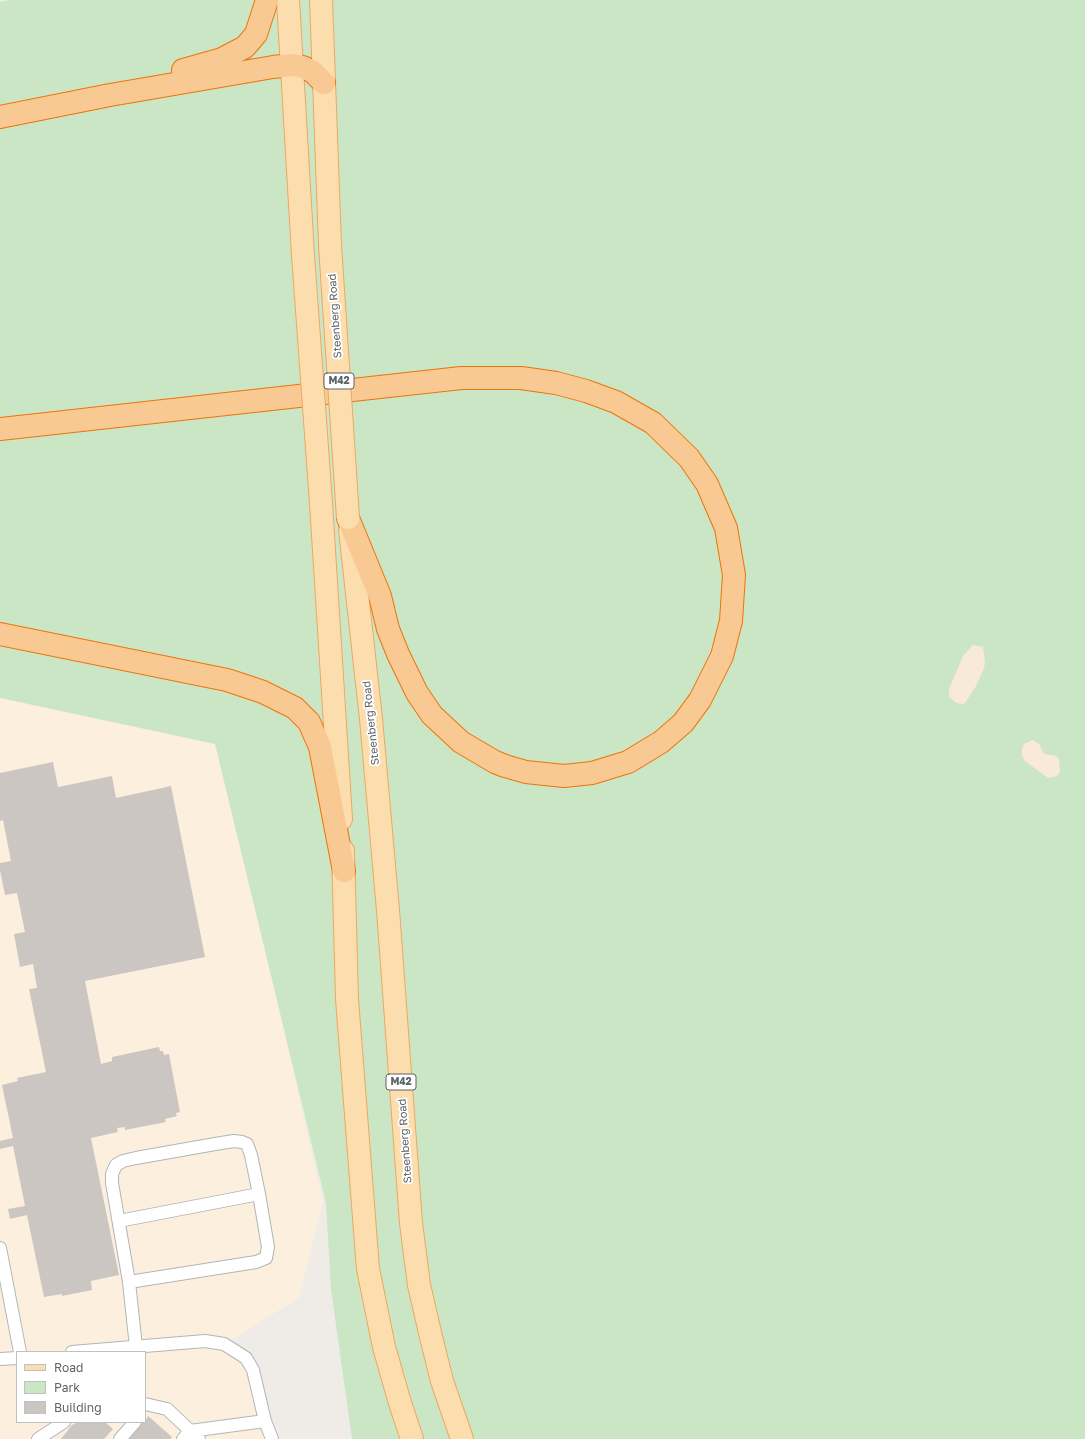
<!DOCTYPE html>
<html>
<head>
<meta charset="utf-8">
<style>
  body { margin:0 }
  #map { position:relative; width:1085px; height:1439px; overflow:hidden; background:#efebe6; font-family:"Golos Text",sans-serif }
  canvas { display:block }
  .legend { position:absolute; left:16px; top:1351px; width:130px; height:72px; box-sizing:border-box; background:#fff; border:1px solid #bfc1c2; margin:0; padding:5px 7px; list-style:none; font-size:12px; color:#5e6366 }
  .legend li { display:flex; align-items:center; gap:8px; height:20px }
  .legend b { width:20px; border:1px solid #bfc1c2 }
</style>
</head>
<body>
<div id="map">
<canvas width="1085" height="1439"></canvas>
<ul class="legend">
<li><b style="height:5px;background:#fcdeae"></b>Road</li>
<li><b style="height:11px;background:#cbe6c4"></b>Park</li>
<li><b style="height:11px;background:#cbc6c2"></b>Building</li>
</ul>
</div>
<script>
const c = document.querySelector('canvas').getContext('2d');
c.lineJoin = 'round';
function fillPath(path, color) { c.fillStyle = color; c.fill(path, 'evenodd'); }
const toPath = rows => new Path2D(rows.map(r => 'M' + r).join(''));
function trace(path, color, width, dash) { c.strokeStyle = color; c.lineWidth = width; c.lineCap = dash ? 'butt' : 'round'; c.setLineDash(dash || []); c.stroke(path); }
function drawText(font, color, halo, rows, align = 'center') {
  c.font = font + ' "Golos Text",sans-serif'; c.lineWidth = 3.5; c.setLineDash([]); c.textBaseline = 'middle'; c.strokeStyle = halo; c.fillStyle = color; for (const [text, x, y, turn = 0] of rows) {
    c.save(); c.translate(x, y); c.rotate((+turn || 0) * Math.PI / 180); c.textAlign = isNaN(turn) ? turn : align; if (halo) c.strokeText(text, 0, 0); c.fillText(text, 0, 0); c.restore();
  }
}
const commercial = toPath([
  [0,697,218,743,323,1202,299,1298,224,1344,246,1358,272,1439,0,1439],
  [17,1352,145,1352,145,1422,17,1422]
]);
const green = toPath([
  [9,0,1085,0,1085,1439,352,1439,331,1289,326,1203,215,744,0,698,0,2]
]);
const sand = toPath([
  [973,645,983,647,985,662,984,668,975,688,964,704,956,703,949,697,949,689,963,656],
  [1033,740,1039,744,1044,754,1056,756,1059,759,1060,772,1057,776,1048,778,1025,761,1022,755,1022,749,1024,744]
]);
const building = toPath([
  [53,762,58,787,112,776,116,798,171,786,205,957,85,981,101,1064,112,1061,112,1057,159,1047,160,1051,163,1051,164,1055,169,1054,180,1112,176,1113,177,1116,165,1119,166,1122,125,1130,125,1127,117,1128,118,1132,91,1138,119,1275,91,1281,92,1290,62,1296,62,1294,44,1297,27,1215,10,1219,8,1209,25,1206,13,1146,0,1149,0,1141,13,1138,2,1085,18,1081,17,1078,46,1072,29,989,37,988,33,964,20,967,14,934,25,932,17,893,5,895,0,870,0,863,11,861,3,820,0,821,0,773],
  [148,1416,172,1437,170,1439,129,1439,143,1422,145,1422],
  [78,1422,105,1422,113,1429,104,1439,61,1439,72,1425]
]);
const lane = toPath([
  [119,1221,259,1194],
  [0,1248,20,1352],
  [129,1282,256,1262,266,1258,268,1247,259,1194,251,1155,247,1144,242,1142,234,1141,215,1144,136,1158,123,1161,116,1165,112,1174,112,1183,129,1282,136,1347],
  [72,1352,205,1341,224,1344,246,1358,253,1370,265,1421,272,1439],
  [0,1359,17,1358],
  [145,1404,167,1409,199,1439],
  [38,1439,64,1422],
  [120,1439,135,1422],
  [183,1439,190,1431,265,1421]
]);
const primary = toPath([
  [288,0,303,255],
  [321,0,330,245],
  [321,503,341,819],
  [350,530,371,719,388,910,411,1223,419,1285,431,1337,442,1381,462,1439],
  [343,851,347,999,368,1269,384,1347,400,1403,412,1439]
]);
const highway = toPath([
  [183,70,222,59,245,47,256,34,267,0],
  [0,117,110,95,273,67,292,65,303,67,313,72,324,83],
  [0,429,461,378,521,378,556,383,586,391,616,402,653,423,689,458,707,484,726,528,734,575,731,621,722,656,700,700,683,723,661,742,628,762,592,773,564,776,526,772,505,766,495,762,461,742,432,715,417,693,398,654,388,629,380,596,348,518],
  [0,634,227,680,263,692,295,708,309,722,320,747,344,871]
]);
const primaryBridge = toPath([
  [330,245,348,518],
  [303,255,321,503]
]);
const shields = [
  [339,381,30],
  [401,1082,30]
];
const shieldNames = [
  ["M42",339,381],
  ["M42",401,1082]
];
const streetNames = [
  ["Steenberg Road",335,316,-94],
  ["Steenberg Road",371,723,-96],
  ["Steenberg Road",405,1141,-94]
];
fillPath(commercial, '#fdefde');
fillPath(green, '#cbe6c4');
fillPath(sand, '#f9ead7');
fillPath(building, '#cbc6c2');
trace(lane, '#b1b5b8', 14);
trace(primary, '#eda762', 24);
trace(highway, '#ee7308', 24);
trace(lane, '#fff', 12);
trace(primary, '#fcdeae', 22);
trace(highway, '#f9c993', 22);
trace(primaryBridge, '#eda762', 24, []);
trace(primaryBridge, '#fcdeae', 22);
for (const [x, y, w] of shields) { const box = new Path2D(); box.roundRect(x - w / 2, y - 8, w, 16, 3); c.fillStyle = '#fff'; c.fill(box); trace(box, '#5e6366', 1); }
drawText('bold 10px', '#5e6366', null, shieldNames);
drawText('11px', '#5e6366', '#fff', streetNames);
</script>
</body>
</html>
